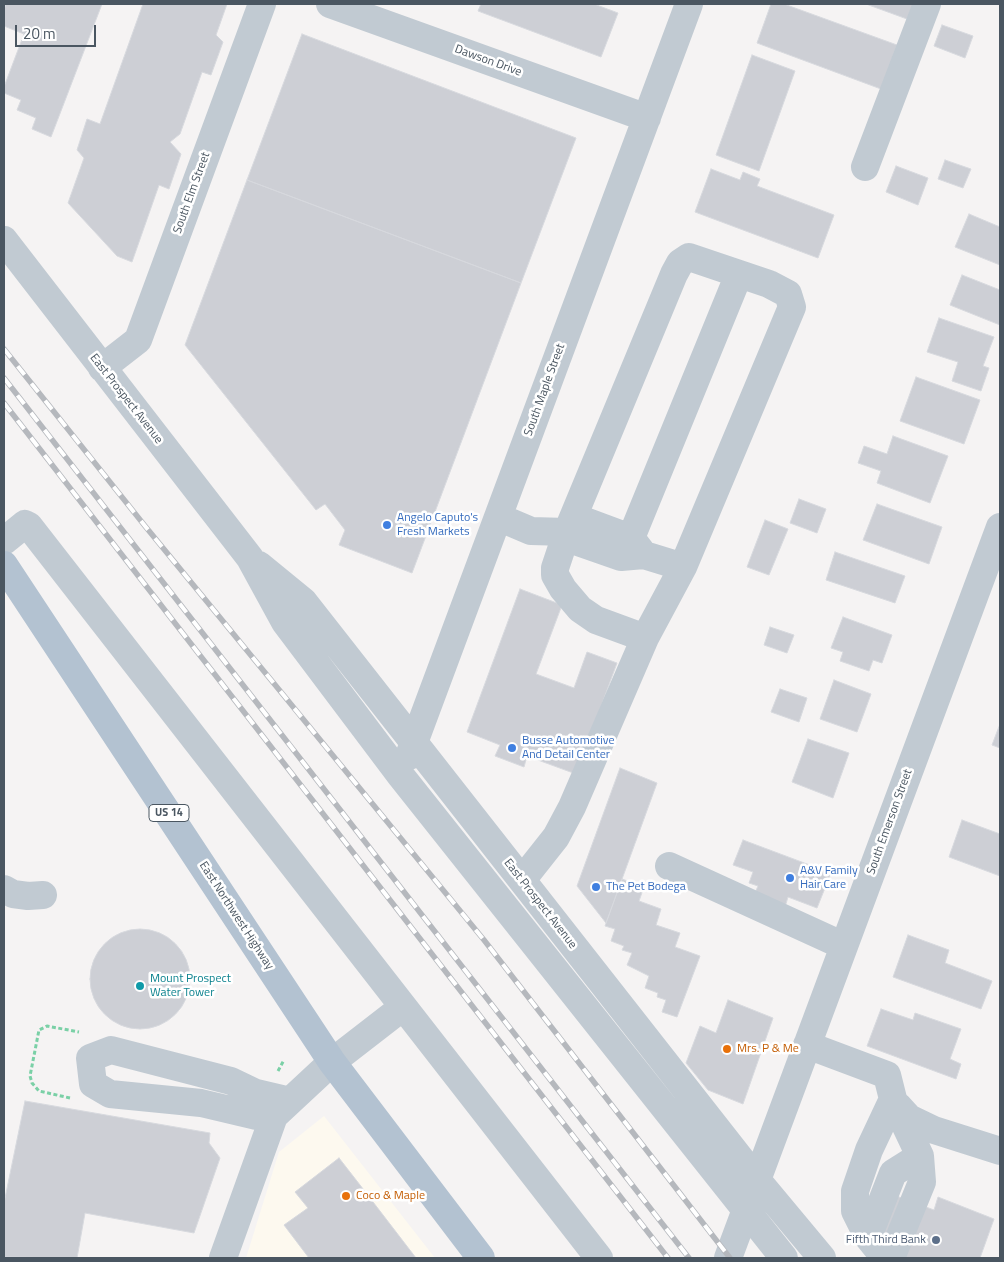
<!DOCTYPE html>
<html>
<head>
<meta charset="utf-8">
<style>
  body { margin:0 }
  #map { position:relative; width:1004px; height:1262px; overflow:hidden; background:#f5f3f3; font-family:"Titillium Web",sans-serif }
  canvas { display:block }
  .frame { position:absolute; inset:0; border:5px solid #4a5661; pointer-events:none }
  .scale { position:absolute; left:15px; top:25px; width:81px; height:22px; box-sizing:border-box; border:2px solid #4a5661; border-top:0; padding-left:6px; font-size:15px; line-height:18px; white-space:nowrap; color:#4a5661; -webkit-text-stroke:4px #fff; paint-order:stroke }
</style>
</head>
<body>
<div id="map">
<canvas width="1004" height="1262"></canvas>
<div class="frame"></div>
<div class="scale">20 m</div>
</div>
<script>
const c = document.querySelector('canvas').getContext('2d');
c.lineJoin = 'round';
function fillPath(path, color) { c.fillStyle = color; c.fill(path, 'evenodd'); }
const toPath = rows => new Path2D(rows.map(r => 'M' + r).join(''));
function trace(path, color, width, dash) { c.strokeStyle = color; c.lineWidth = width; c.lineCap = dash ? 'butt' : 'round'; c.setLineDash(dash || []); c.stroke(path); }
function drawText(font, color, halo, rows, align = 'center') {
  c.font = font + ' "Titillium Web",sans-serif'; c.lineWidth = 5; c.setLineDash([]); c.textBaseline = 'middle'; c.strokeStyle = halo; c.fillStyle = color; for (const [text, x, y, turn = 0] of rows) {
    c.save(); c.translate(x, y); c.rotate((+turn || 0) * Math.PI / 180); c.textAlign = isNaN(turn) ? turn : align; if (halo) c.strokeText(text, 0, 0); c.fillText(text, 0, 0); c.restore();
  }
}
const commercial = toPath([
  [324,1116,435,1258,246,1258,279,1152]
]);
const building = toPath([
  [6,4,102,4,51,137,32,129,36,118,17,110,21,100,4,93,4,87,24,34,4,26,4,10,6,4],
  [143,4,227,4,216,35,223,42,211,75,202,72,180,134,170,142,181,154,169,189,159,185,132,262,117,256,68,203,84,158,77,150,87,119,100,124,143,4],
  [481,4,594,4,618,13,601,57,478,11,481,4],
  [771,4,784,4,897,45,881,89,757,43,771,4],
  [866,4,913,4,907,19,866,4],
  [942,25,973,36,965,58,934,46,942,25],
  [302,34,576,138,521,283,247,180,302,34],
  [752,55,795,71,759,171,716,155,752,55],
  [945,160,971,169,963,188,938,179,945,160],
  [896,166,928,178,918,205,886,192,896,166],
  [711,169,740,180,743,172,760,179,757,186,834,215,818,258,695,212,711,169],
  [247,180,521,283,412,573,339,545,345,530,325,504,316,510,185,345,247,180],
  [969,214,1000,227,1000,265,955,247,969,214],
  [962,275,1000,290,1000,325,950,305,962,275],
  [939,318,994,337,983,366,989,368,981,391,952,381,958,362,927,352,939,318],
  [916,377,980,400,964,444,900,421,916,377],
  [893,436,948,456,930,503,877,483,881,471,858,463,864,446,887,454,893,436],
  [799,499,826,509,817,533,790,523,799,499],
  [877,504,942,527,929,564,863,540,877,504],
  [765,520,788,529,769,575,747,567,765,520],
  [835,552,905,576,895,603,826,580,835,552],
  [520,589,562,605,536,674,574,688,587,652,617,663,576,774,527,756,524,767,495,756,500,745,467,732,520,589],
  [843,617,892,635,882,663,873,660,869,671,840,661,843,652,831,648,843,617],
  [770,627,794,635,787,653,764,645,770,627],
  [834,680,871,694,857,732,820,719,834,680],
  [780,689,807,698,799,722,771,712,780,689],
  [1000,724,1000,748,992,745,1000,724],
  [808,739,849,753,833,798,792,782,808,739],
  [620,768,657,783,606,923,577,886,620,768],
  [962,820,1000,834,1000,876,949,857,962,820],
  [743,840,831,873,817,908,788,897,785,907,754,895,758,886,749,883,753,872,733,865,743,840],
  [622,879,644,887,639,901,661,909,656,925,680,933,675,947,700,956,677,1017,662,1012,666,1000,657,997,658,993,645,988,649,976,627,965,632,953,622,950,624,946,611,941,615,929,605,926,622,879],
  '90 979a50 50 0 1 1 100 0a50 50 0 1 1-100 0Z',
  [908,935,949,950,945,963,992,981,981,1009,893,977,908,935],
  [728,1000,773,1018,743,1104,708,1090,686,1063,700,1026,716,1033,728,1000],
  [881,1009,913,1020,915,1013,961,1029,950,1059,961,1064,956,1079,867,1046,881,1009],
  [25,1101,210,1133,209,1143,220,1158,194,1233,85,1213,77,1258,4,1257,4,1203,25,1101],
  [339,1158,360,1185,416,1258,309,1258,284,1225,308,1208,295,1192,339,1158],
  [883,1191,934,1210,938,1197,994,1219,980,1258,900,1258,871,1222,883,1191]
]);
const path = toPath([
  [278,1071,284,1060],
  [70,1098,39,1091,32,1083,30,1076,39,1030,47,1026,79,1032]
]);
const minor = toPath([
  [330,4,647,118],
  [865,167,927,4],
  [4,240,250,558,285,622,401,776,784,1258],
  [102,368,138,340,262,4],
  [498,517,531,531,567,532,588,522,631,538,644,555],
  [567,532,578,542,621,557,644,555,683,567],
  [631,538,739,274],
  [4,541,25,524,29,526,599,1258],
  [259,565,303,601,757,1180,822,1258],
  [409,756,689,4],
  [669,866,844,946],
  [522,880,556,837,572,807,645,638,683,567,792,307,788,294,769,284,689,257,680,263,674,274,567,532,555,568,555,575,563,589,580,609,596,620,645,638],
  [4,889,13,894,28,896,43,895],
  [807,1045,887,1075,893,1099,920,1156,922,1182,891,1258],
  [898,1106,909,1118,934,1130,1000,1151],
  [274,1116,256,1116,201,1103,110,1094,93,1084,90,1058,111,1050,231,1081,256,1093,290,1101],
  [868,1237,893,1173,920,1156],
  [223,1258,274,1116,332,1062,403,1007],
  [728,1258,1000,527],
  [885,1258,868,1237,855,1211,855,1191,869,1150,893,1099]
]);
const major = toPath([
  [4,565,332,1062,481,1258]
]);
const rail = toPath([
  [4,349,145,526,484,940,730,1258],
  [4,378,689,1258],
  [4,403,668,1258]
]);
const markers = [
  [387,525,5,"#3f7fe0"],
  [512,748,5,"#3f7fe0"],
  [790,878,5,"#3f7fe0"],
  [596,887,5,"#3f7fe0"],
  [140,986,5,"#0f9aa8"],
  [727,1049,5,"#e8710a"],
  [346,1196,5,"#e8710a"],
  [936,1240,5,"#5c6f8a"]
];
const shields = [
  [169,813,40]
];
const shieldNames = [
  ["US 14",169,813]
];
const streetNames = [
  ["Dawson Drive",488,61,20],
  ["South Elm Street",192,193,-70],
  ["South Maple Street",545,390,-70],
  ["East Prospect Avenue",126,399,52],
  ["South Emerson Street",890,822,-70],
  ["East Prospect Avenue",540,904,52],
  ["East Northwest Highway",236,916,57]
];
const shopNames = [
  ["Angelo Caputo's",397,518],
  ["Fresh Markets",397,532],
  ["Busse Automotive",522,741],
  ["And Detail Center",522,755],
  ["A&V Family",800,871],
  ["Hair Care",800,885],
  ["The Pet Bodega",606,887]
];
const cultureNames = [
  ["Mount Prospect",150,979],
  ["Water Tower",150,993]
];
const foodNames = [
  ["Mrs. P & Me",737,1049],
  ["Coco & Maple",356,1196]
];
const serviceNames = [
  ["Fifth Third Bank",926,1240]
];
fillPath(commercial, '#fdf9ef');
fillPath(building, '#cdcfd5');
trace(building, '#d7d9de', 1);
trace(path, '#7ad0a6', 3, [4, 2.5]);
trace(minor, '#c1cad2', 28);
trace(major, '#b3c2d1', 28);
trace(rail, '#b5b8bd', 5.5);
trace(rail, '#fff', 4, [11]);
for (const [x, y, r, color] of markers) { const dot = new Path2D(); dot.arc(x, y, r, 0, 2 * Math.PI); c.fillStyle = color; c.fill(dot); trace(dot, '#fff', 2); }
for (const [x, y, w] of shields) { const box = new Path2D(); box.roundRect(x - w / 2, y - 8.5, w, 17, 4); c.fillStyle = '#fff'; c.fill(box); trace(box, '#4a5661', 1); }
drawText('bold 11px', '#4a5661', null, shieldNames);
drawText('12px', '#4a5661', '#fff', streetNames);
drawText('12px', '#366cbe', '#fff', shopNames, 'left');
drawText('12px', '#0d838f', '#fff', cultureNames, 'left');
drawText('12px', '#c56008', '#fff', foodNames, 'left');
drawText('12px', '#4e5e75', '#fff', serviceNames, 'right');
</script>
</body>
</html>
